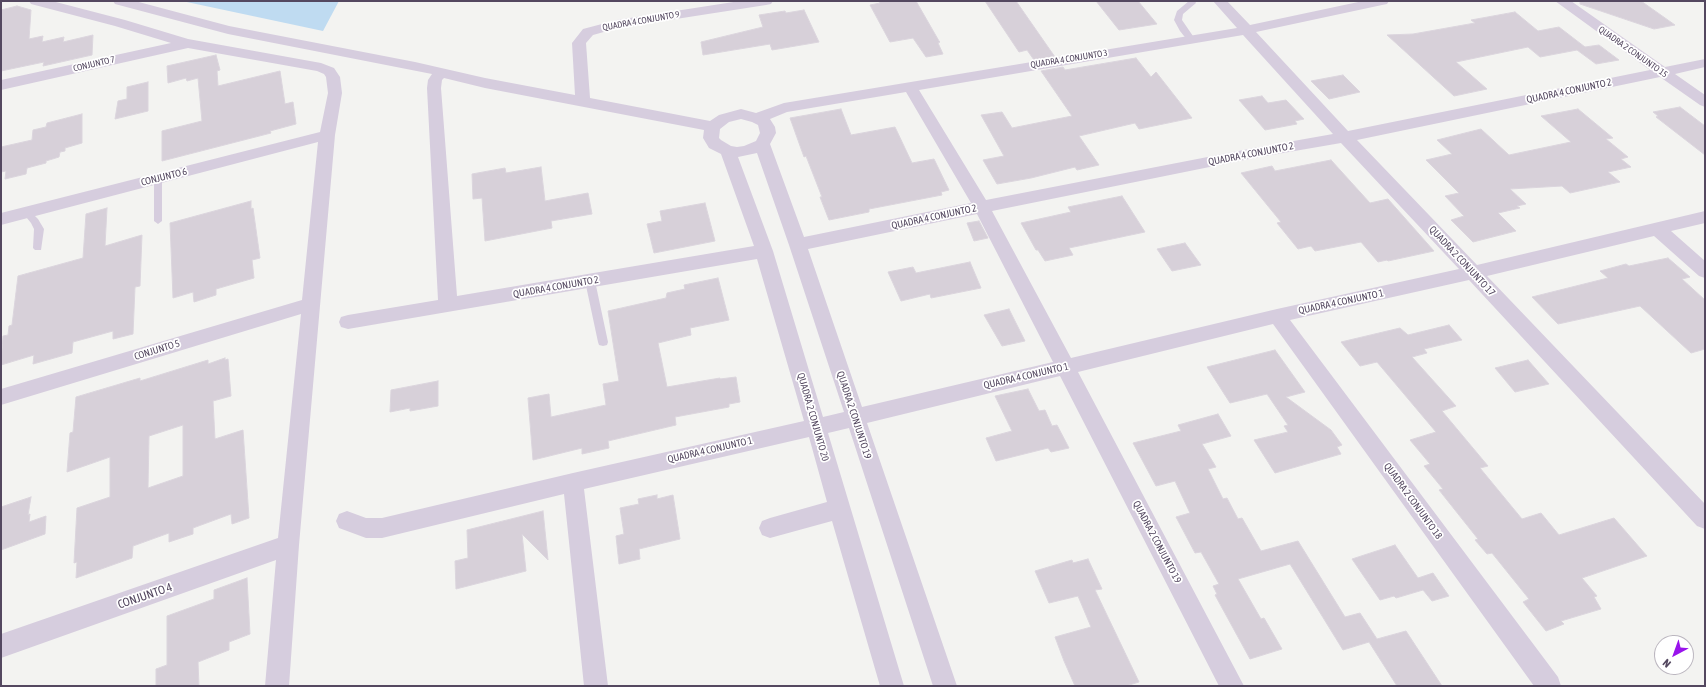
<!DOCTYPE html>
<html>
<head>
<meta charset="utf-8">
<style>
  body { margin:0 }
  #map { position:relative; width:1706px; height:687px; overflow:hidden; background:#f3f3f1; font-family:"Asap Condensed",sans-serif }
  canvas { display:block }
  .frame { position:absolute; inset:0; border:2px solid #544860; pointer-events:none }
  .north { position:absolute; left:1654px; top:635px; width:40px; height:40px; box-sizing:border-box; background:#fff; border:1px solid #bbb6bf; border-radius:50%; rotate:221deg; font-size:11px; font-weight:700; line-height:16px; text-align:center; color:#544860 }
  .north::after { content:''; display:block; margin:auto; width:14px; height:18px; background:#9913ec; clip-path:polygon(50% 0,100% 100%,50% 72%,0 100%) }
</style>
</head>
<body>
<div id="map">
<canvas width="1706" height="687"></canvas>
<div class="frame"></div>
<div class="north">N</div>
</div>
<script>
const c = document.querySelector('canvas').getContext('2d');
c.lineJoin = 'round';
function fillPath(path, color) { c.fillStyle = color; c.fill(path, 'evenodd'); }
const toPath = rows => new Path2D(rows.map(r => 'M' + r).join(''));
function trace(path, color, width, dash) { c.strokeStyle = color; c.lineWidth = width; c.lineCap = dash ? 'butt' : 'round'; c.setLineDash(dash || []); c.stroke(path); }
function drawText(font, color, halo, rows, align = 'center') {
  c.font = font + ' "Asap Condensed",sans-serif'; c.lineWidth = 3.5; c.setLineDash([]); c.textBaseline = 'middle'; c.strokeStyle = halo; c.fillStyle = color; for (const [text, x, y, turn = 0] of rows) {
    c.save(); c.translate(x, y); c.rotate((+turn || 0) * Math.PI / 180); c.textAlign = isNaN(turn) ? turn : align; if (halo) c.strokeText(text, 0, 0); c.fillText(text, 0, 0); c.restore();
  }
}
const green = toPath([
  [182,1,339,1,323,31]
]);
const building = toPath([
  [879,1,916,1,939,41,940,42,938,43,943,54,926,57,913,38,890,42,870,5,880,3,879,1],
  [985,1,1016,1,1055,57,1034,60,1027,50,1019,52,985,1],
  [1096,1,1138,1,1157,24,1119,30,1096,1],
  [1580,1,1641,1,1675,25,1654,29,1580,4,1580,1],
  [17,6,31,10,29,39,43,36,42,42,64,37,63,42,93,35,92,55,43,66,44,62,1,71,1,10,17,6],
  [804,10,819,42,772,50,770,44,703,55,701,42,763,27,759,15,785,11,786,13,804,10],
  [1515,12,1538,31,1559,27,1585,47,1599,45,1619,60,1596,64,1577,50,1540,57,1528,47,1456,62,1487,89,1454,96,1387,35,1413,34,1475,23,1471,20,1515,12],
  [216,55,220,70,217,71,218,86,280,71,285,104,293,102,296,124,270,131,271,133,162,161,162,131,202,121,198,78,187,81,186,78,168,83,167,66,216,55],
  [1136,58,1151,77,1156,72,1192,118,1139,129,1135,123,1079,136,1099,165,1077,170,1075,167,1031,178,997,184,983,160,1004,156,981,115,1002,112,1012,128,1072,116,1041,71,1063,67,1065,70,1136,58],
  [1343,75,1360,92,1329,99,1311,81,1343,75],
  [148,82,148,111,115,119,118,101,127,99,127,87,148,82],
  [1262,96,1268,103,1286,100,1304,119,1295,121,1297,124,1265,130,1239,100,1262,96],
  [1680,107,1705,126,1705,155,1656,117,1658,116,1653,112,1680,107],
  [841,109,851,135,895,127,912,163,934,159,949,190,941,192,942,195,869,209,869,212,829,220,820,197,822,197,806,156,804,157,790,118,841,109],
  [1578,109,1613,138,1606,139,1628,157,1621,159,1631,167,1608,172,1620,182,1570,193,1562,186,1510,189,1526,204,1517,206,1520,208,1498,213,1516,231,1473,242,1451,220,1464,216,1445,196,1459,193,1426,160,1452,154,1437,140,1481,129,1509,155,1571,142,1541,116,1578,109],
  [82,114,82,143,65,148,65,151,60,152,59,157,46,161,46,163,27,168,26,174,5,179,6,171,1,172,1,147,32,140,33,130,46,127,47,123,82,114],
  [1331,160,1370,203,1388,199,1434,251,1388,261,1387,260,1378,262,1361,242,1315,251,1311,246,1298,249,1277,223,1281,222,1241,173,1272,166,1275,171,1331,160],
  [541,167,545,201,588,193,592,214,551,221,552,228,485,241,482,198,473,199,472,174,505,168,506,173,541,167],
  [1122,196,1145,232,1069,248,1073,255,1045,261,1038,250,1036,250,1021,223,1071,212,1068,207,1122,196],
  [251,201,251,209,253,208,260,258,252,260,254,278,216,289,216,295,194,302,193,292,173,298,170,223,251,201],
  [705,203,715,241,654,253,647,224,662,221,660,211,705,203],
  [107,208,105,246,142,235,140,286,135,287,133,334,113,339,113,331,73,342,72,353,33,364,34,355,1,365,3,336,8,335,9,326,12,325,18,276,83,258,86,214,107,208],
  [979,221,988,238,974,241,967,223,979,221],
  [1185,243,1201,265,1172,271,1157,249,1185,243],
  [1668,258,1690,277,1682,279,1705,300,1705,349,1691,353,1640,306,1558,324,1532,297,1608,278,1600,271,1626,264,1629,266,1668,258],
  [970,262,981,288,931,298,930,294,901,301,888,272,913,267,916,273,970,262],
  [718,278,729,320,690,328,691,335,658,343,667,387,720,378,720,379,736,377,740,402,729,404,729,407,675,417,676,425,608,441,609,448,582,454,582,448,533,460,528,398,549,394,551,417,606,405,603,384,619,381,608,311,666,298,667,293,685,289,684,285,718,278],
  [1009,309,1025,341,1002,346,984,315,1009,309],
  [1449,325,1462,340,1424,349,1427,353,1412,357,1456,406,1442,411,1488,466,1480,468,1522,519,1541,513,1559,535,1614,518,1647,556,1582,578,1597,596,1594,597,1601,609,1561,621,1564,624,1546,631,1523,602,1529,599,1492,553,1487,554,1475,540,1478,539,1439,490,1443,489,1424,466,1430,464,1410,440,1436,432,1377,362,1360,366,1341,342,1400,328,1408,335,1449,325],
  [1275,350,1305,392,1286,397,1331,430,1342,445,1337,447,1341,454,1275,473,1254,440,1288,432,1284,426,1288,425,1267,394,1230,403,1207,367,1275,350],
  [225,358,225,360,228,359,231,396,213,401,215,439,243,430,249,518,232,524,231,514,193,528,193,534,169,542,169,533,133,546,132,558,76,578,77,562,74,563,77,508,110,497,110,457,67,472,70,433,73,432,76,397,140,378,140,381,208,360,208,364,225,358],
  [183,425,183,476,148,488,149,436,183,425],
  [1528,360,1549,384,1515,392,1495,368,1528,360],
  [438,381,438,406,410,411,410,408,390,412,391,390,438,381],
  [1028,389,1039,411,1045,410,1052,426,1057,425,1069,448,1051,452,1048,448,996,461,986,438,1012,431,995,396,1028,389],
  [1218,414,1231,436,1202,444,1216,467,1208,469,1223,499,1227,498,1238,519,1242,518,1261,551,1298,541,1345,617,1360,613,1377,639,1406,631,1442,686,1397,686,1369,642,1343,650,1290,564,1238,579,1261,619,1264,618,1282,649,1250,659,1215,595,1217,594,1213,586,1219,584,1201,552,1195,553,1176,517,1190,513,1175,481,1156,486,1133,443,1181,431,1178,425,1218,414],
  [657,495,657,499,673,495,680,539,639,549,640,559,619,564,616,536,624,534,620,508,639,504,638,499,657,495],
  [31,497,28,515,30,514,29,522,46,516,45,534,1,550,1,507,31,497],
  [543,511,548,560,522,534,526,571,456,589,455,561,468,558,467,530,543,511],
  [1395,545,1418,578,1433,573,1449,596,1432,601,1423,590,1396,598,1394,596,1380,600,1352,559,1395,545],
  [1088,559,1102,589,1095,590,1139,682,1126,686,1075,686,1064,661,1055,637,1091,627,1078,596,1049,603,1035,571,1072,560,1073,563,1088,559],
  [247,578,250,634,229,642,229,650,198,662,199,686,156,686,156,669,167,665,167,616,214,599,214,590,247,578]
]);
const lane = toPath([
  [1189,1,1195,1,1196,3,1183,14,1182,20,1195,39,1191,41,1188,41,1180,31,1174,20,1177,11,1189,1],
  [158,175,162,178,162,221,158,224,154,221,154,178,158,175],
  [26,209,29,210,38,219,44,229,41,250,35,250,33,248,34,229,31,223,22,212,26,209],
  [590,277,595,281,608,342,607,345,603,346,599,345,598,342,585,281,590,277]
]);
const street = toPath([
  [29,1,52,1,125,20,188,39,321,63,334,68,340,77,342,93,335,135,299,545,289,686,265,686,276,560,1,658,1,634,278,538,301,314,1,405,1,389,302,300,318,142,1,225,1,213,320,132,328,93,326,77,324,74,317,71,188,48,1,90,1,80,171,43,115,26,31,4,29,1],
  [113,1,135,1,229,26,415,62,485,78,575,95,572,43,583,29,617,20,740,1,773,1,771,4,766,5,618,28,593,35,586,43,590,98,710,121,719,115,741,109,756,113,784,103,1237,28,1213,1,1227,1,1250,25,1363,1,1389,1,1387,4,1382,5,1256,32,1348,131,1650,70,1555,1,1571,1,1665,67,1705,59,1705,67,1675,74,1705,95,1705,107,1700,105,1660,77,1357,140,1477,265,1705,211,1705,223,1671,231,1705,261,1705,278,1699,276,1654,236,1487,276,1705,504,1705,529,1697,526,1469,280,1290,320,1558,677,1561,686,1534,686,1273,324,1078,372,1244,686,1219,686,1060,376,867,423,957,686,933,686,849,428,828,433,904,686,880,686,832,521,770,538,762,535,759,528,762,521,770,518,827,502,809,437,584,489,608,686,584,686,564,494,382,538,366,538,339,528,336,521,339,514,347,511,366,518,382,518,573,473,804,421,757,259,348,329,341,327,339,322,341,317,348,315,438,300,427,88,428,80,432,74,228,34,115,4,113,1],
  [1243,35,1333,134,1254,148,986,200,919,90,1243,35],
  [444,78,485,88,704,130,703,138,709,148,721,154,754,246,457,296,441,88,442,80,444,78],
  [906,92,971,203,804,237,770,144,776,133,775,127,770,119,787,112,906,92],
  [741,119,752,122,758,125,760,133,756,141,744,146,737,147,731,146,721,140,719,138,720,129,729,122,741,119],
  [1341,143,1459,269,1277,309,1071,358,992,211,1254,158,1341,143],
  [757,153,789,245,844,412,823,417,773,251,738,157,757,153],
  [977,214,1053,362,862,407,808,249,977,214]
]);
const farStreetnames = [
  ["QUADRA 4 CONJUNTO 9",641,21,-10],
  ["QUADRA 2 CONJUNTO 15",1633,52,35],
  ["QUADRA 4 CONJUNTO 3",1069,59,-9],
  ["CONJUNTO 7",94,64,-13]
];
const streetNames = [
  ["QUADRA 4 CONJUNTO 2",1569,91,-12],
  ["QUADRA 4 CONJUNTO 2",1251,154,-11],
  ["CONJUNTO 6",164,177,-14],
  ["QUADRA 4 CONJUNTO 2",934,217,-12],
  ["QUADRA 2 CONJUNTO 17",1462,261,47],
  ["QUADRA 4 CONJUNTO 2",556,287,-10],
  ["QUADRA 4 CONJUNTO 1",1341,302,-12],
  ["CONJUNTO 5",157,350,-17],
  ["QUADRA 4 CONJUNTO 1",1026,376,-13],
  ["QUADRA 2 CONJUNTO 19",854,415,72],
  ["QUADRA 2 CONJUNTO 20",813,417,74],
  ["QUADRA 4 CONJUNTO 1",710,450,-13],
  ["QUADRA 2 CONJUNTO 18",1413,501,54],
  ["QUADRA 2 CONJUNTO 19",1157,542,62]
];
const nearStreetnames = [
  ["CONJUNTO 4",145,596,-19]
];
fillPath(green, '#bfdbf1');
fillPath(building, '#d7d0d9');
trace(building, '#dbd5dd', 1);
fillPath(lane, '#d6cdde');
fillPath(street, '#d6cdde');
drawText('9px', '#544860', '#fff', farStreetnames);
drawText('10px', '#544860', '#fff', streetNames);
drawText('12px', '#544860', '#fff', nearStreetnames);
</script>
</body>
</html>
